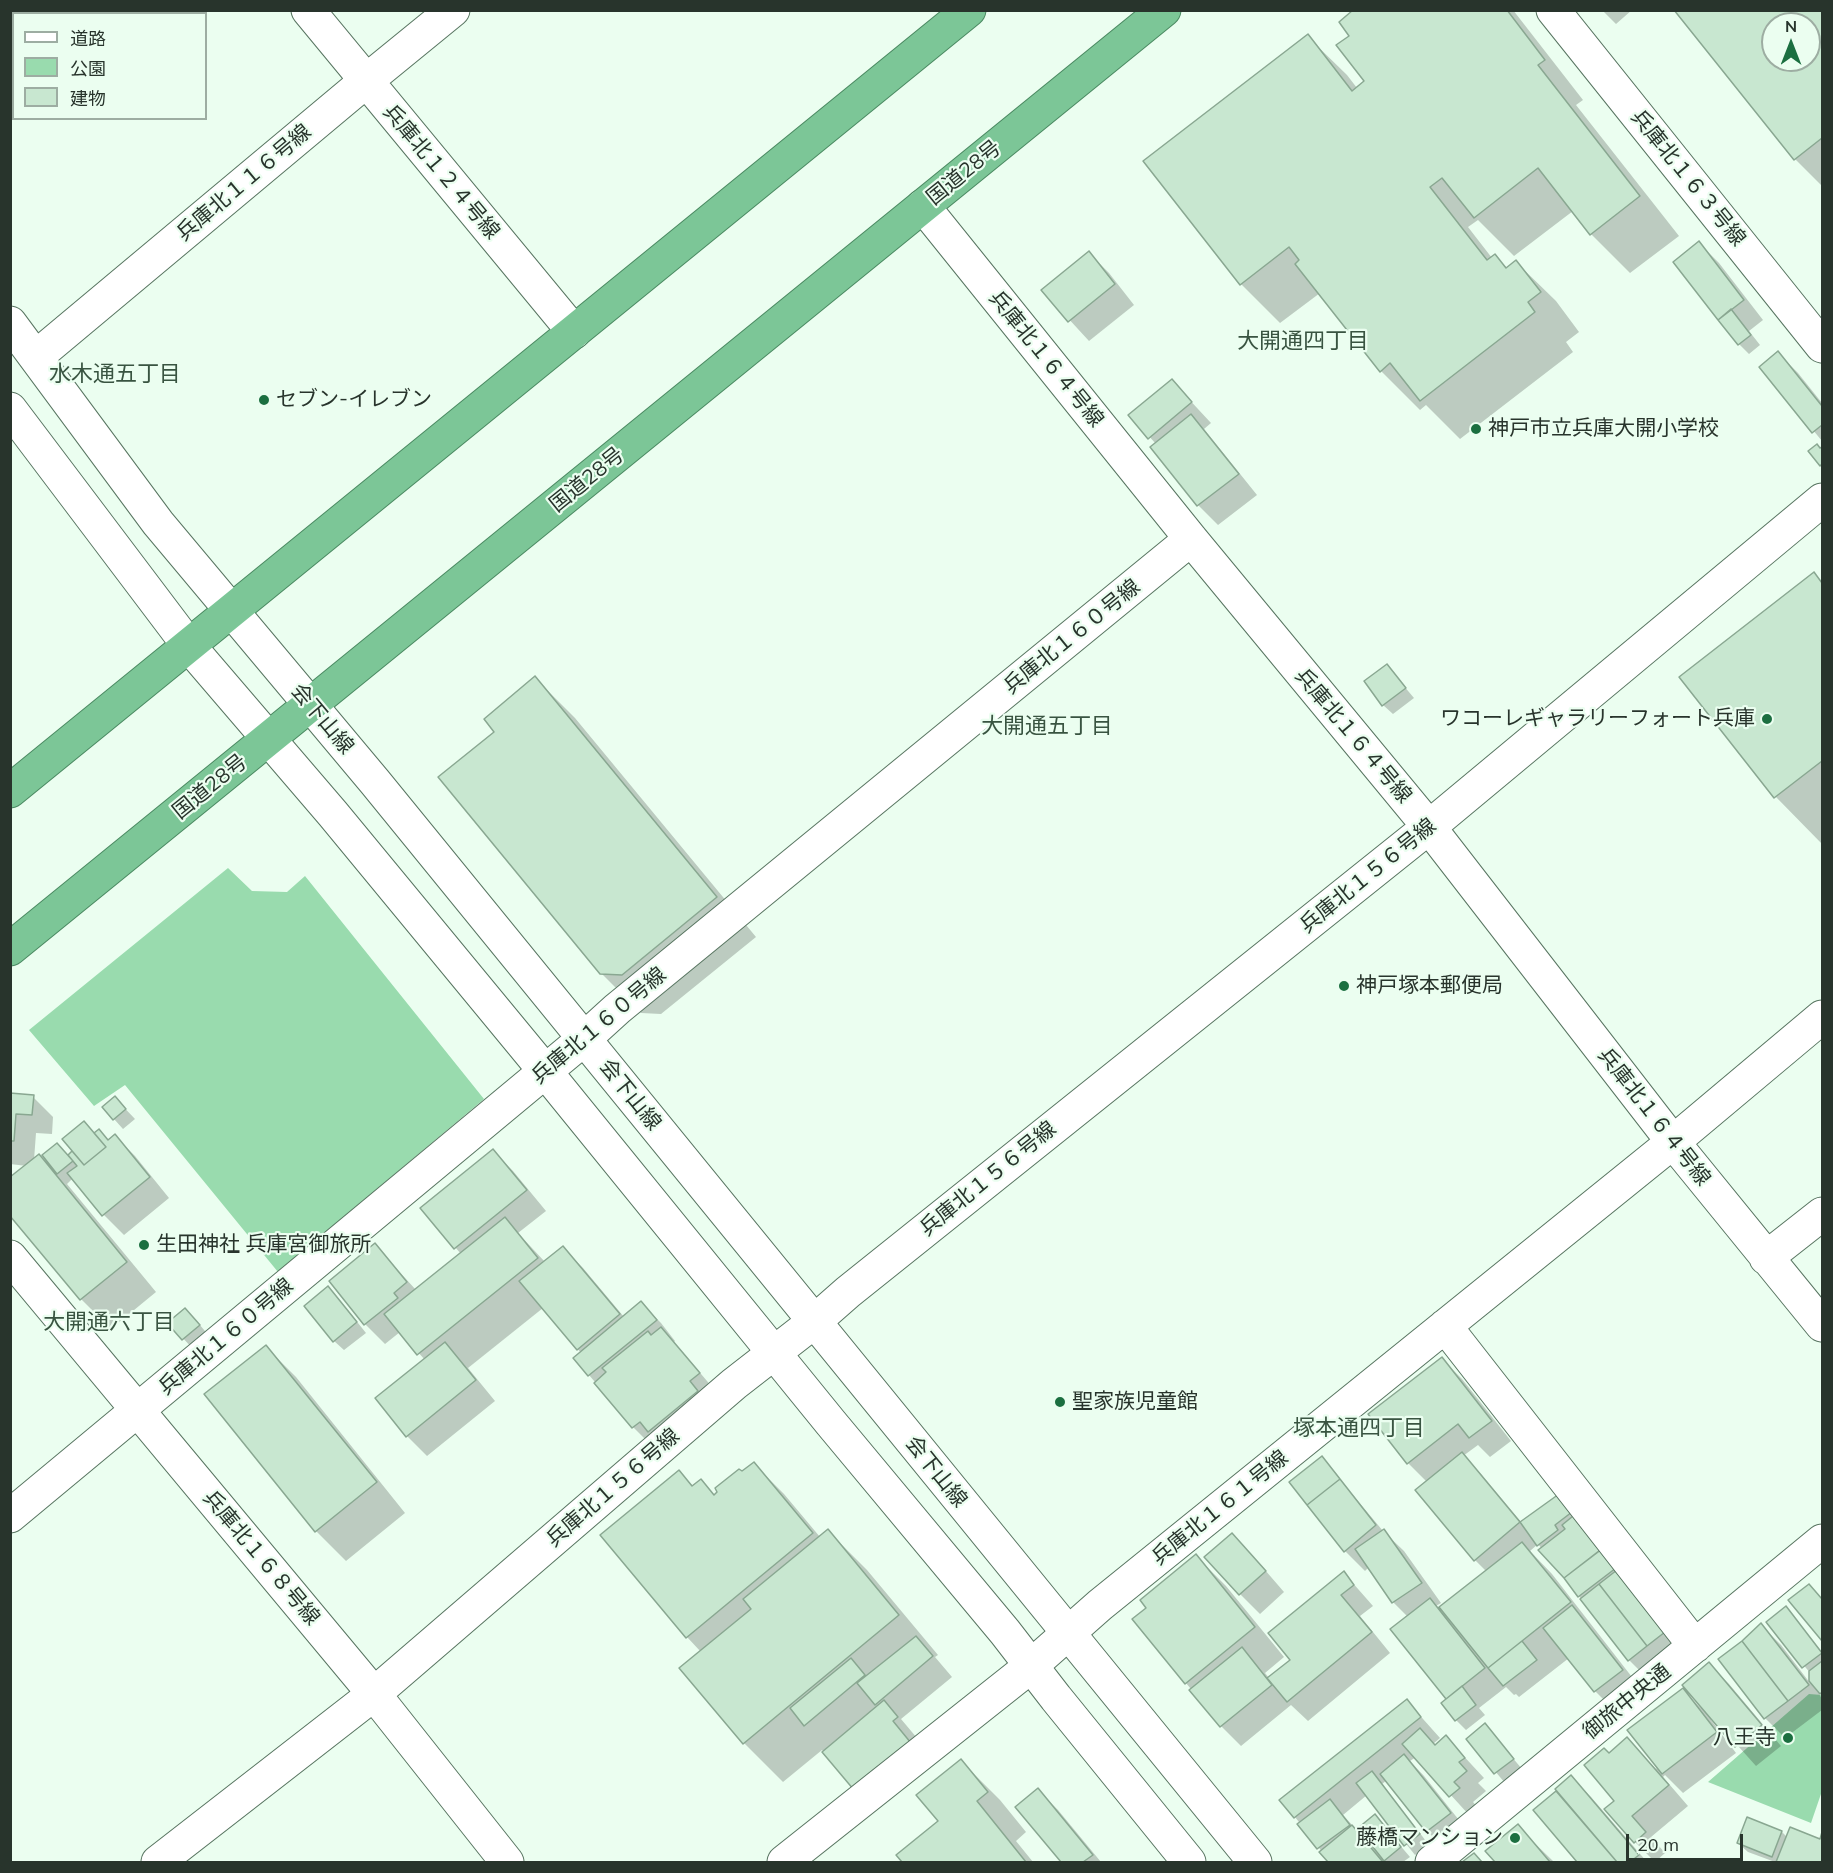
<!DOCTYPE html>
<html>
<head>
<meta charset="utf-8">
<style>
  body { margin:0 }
  #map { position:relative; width:1833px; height:1873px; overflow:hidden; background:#ebfef0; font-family:Mulish,"Noto Sans JP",sans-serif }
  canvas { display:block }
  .frame { position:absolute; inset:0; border:12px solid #28342c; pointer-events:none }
  .legend { position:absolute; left:12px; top:12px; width:195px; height:108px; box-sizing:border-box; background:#ebfef0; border:2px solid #9dada2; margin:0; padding:8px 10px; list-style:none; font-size:18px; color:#28342c }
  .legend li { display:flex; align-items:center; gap:12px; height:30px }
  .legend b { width:30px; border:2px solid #9dada2 }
  .north { position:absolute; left:1761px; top:12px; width:60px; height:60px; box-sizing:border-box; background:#ebfef0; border:2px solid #9dada2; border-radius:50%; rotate:0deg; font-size:16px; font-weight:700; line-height:24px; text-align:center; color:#28342c }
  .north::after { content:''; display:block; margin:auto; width:21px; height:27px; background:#1b6f40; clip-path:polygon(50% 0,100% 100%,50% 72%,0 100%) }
  .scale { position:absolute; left:1626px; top:1834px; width:117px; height:27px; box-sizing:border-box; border:3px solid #28342c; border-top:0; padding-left:8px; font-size:18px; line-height:21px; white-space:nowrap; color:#28342c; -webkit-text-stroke:4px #ebfef0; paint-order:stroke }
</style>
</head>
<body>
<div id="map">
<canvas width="1833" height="1873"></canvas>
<div class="frame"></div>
<ul class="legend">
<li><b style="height:8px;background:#fff"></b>道路</li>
<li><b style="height:16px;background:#99dbae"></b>公園</li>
<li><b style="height:16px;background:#c8e7d0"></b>建物</li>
</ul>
<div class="north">N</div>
<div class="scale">20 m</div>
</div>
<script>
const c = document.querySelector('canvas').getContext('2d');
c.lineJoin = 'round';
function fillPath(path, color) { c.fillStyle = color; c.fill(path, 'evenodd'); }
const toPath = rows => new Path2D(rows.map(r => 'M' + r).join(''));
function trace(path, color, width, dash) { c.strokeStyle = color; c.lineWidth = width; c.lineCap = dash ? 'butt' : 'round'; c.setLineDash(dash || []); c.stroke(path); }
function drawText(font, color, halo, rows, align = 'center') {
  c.font = font + ' Mulish,"Noto Sans JP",sans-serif'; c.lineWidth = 4.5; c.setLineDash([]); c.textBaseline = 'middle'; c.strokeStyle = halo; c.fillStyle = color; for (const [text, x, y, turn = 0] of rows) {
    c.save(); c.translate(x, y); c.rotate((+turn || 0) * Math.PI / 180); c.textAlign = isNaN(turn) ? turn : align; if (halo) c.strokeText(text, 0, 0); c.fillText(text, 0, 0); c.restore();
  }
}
const green = toPath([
  [228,868,252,891,287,892,305,876,484,1099,278,1272,125,1085,94,1106,29,1030],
  [1809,1694,1822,1695,1822,1791,1811,1823,1708,1782]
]);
const shadow = toPath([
  [1356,10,1513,10,1583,100,1576,105,1679,236,1630,273,1591,234,1573,211,1514,256,1478,220,1468,227,1492,258,1495,256,1508,269,1516,262,1556,301,1579,332,1566,342,1573,352,1460,439,1426,405,1420,410,1381,371,1320,293,1280,323,1241,284,1307,36,1347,75,1357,88,1366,81,1351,36],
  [1602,10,1632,10,1616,24],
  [1675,10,1822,10,1822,186,1795,159],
  [1773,24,1809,24,1809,60,1773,60],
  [1699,243,1719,263,1763,320,1749,331,1760,345,1749,354,1739,344],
  [1089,253,1109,273,1134,305,1089,341,1043,291],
  [1778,353,1798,373,1822,403,1822,441,1761,367],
  [1172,381,1211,423,1204,429,1257,495,1218,525,1198,505,1152,447,1156,444,1130,415],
  [1814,574,1822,583,1822,844,1776,797,1681,677],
  [1387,666,1414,698,1393,714,1383,705],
  [535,678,575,718,756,937,661,1014,641,1013,601,973,496,732],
  [10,1095,33,1097,53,1117,52,1134,36,1133,34,1160,39,1156,52,1170,72,1153,78,1159,95,1134,109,1141,115,1136,135,1156,169,1198,124,1235,104,1215,73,1178,67,1184,156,1292,111,1329,81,1299,27,1166,10,1164],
  [115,1098,135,1119,123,1129,114,1119],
  [493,1151,513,1171,546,1211,518,1233,545,1262,563,1248,583,1268,624,1317,641,1303,661,1323,675,1341,674,1342,718,1394,653,1447,633,1427,589,1375,581,1353,543,1308,468,1368,495,1401,427,1456,407,1436,425,1360,400,1332,385,1344,365,1324,375,1245,416,1290,461,1254,422,1208],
  [338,1298,366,1333,344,1350,334,1341],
  [195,1319,209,1336,193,1349,169,1323],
  [266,1347,296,1377,405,1513,346,1561,316,1531],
  [1442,1359,1462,1379,1511,1441,1490,1457,1478,1445,1463,1456,1481,1474,1522,1523,1559,1496,1683,1653,1649,1680,1629,1660,1542,1549,1538,1544,1530,1551,1552,1574,1642,1690,1615,1711,1595,1691,1569,1658,1519,1697,1516,1694,1514,1695,1506,1687,1479,1708,1485,1715,1466,1730,1456,1720,1448,1699,1408,1617,1393,1602,1369,1567,1365,1571,1345,1551,1322,1458,1383,1531,1404,1551,1441,1603,1436,1606,1446,1616,1487,1572,1475,1560,1427,1482,1408,1463,1370,1414],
  [754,1464,784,1494,820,1537,828,1531,867,1570,938,1655,935,1657,952,1677,901,1719,917,1738,855,1789,822,1750,783,1782,744,1743,701,1652,687,1637,679,1472,694,1487,701,1481,715,1496],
  [1252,1555,1284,1592,1260,1614,1240,1594],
  [1196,1556,1226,1586,1284,1657,1265,1673,1269,1678,1292,1660,1344,1573,1373,1606,1360,1616,1390,1653,1308,1721,1291,1705,1241,1746,1221,1726,1186,1683,1148,1608],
  [1809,1586,1822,1599,1822,1638,1791,1601],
  [1786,1608,1822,1652,1822,1695,1820,1693,1819,1694,1822,1699,1822,1710,1785,1738,1765,1718,1720,1659,1761,1625,1781,1645,1810,1683,1811,1674,1768,1622],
  [1709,1664,1729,1684,1781,1746,1756,1766,1713,1718,1711,1720,1736,1753,1683,1793,1665,1775,1663,1777,1688,1806,1651,1837,1665,1853,1655,1862,1635,1842,1616,1801,1609,1755,1627,1739,1656,1769,1658,1767,1683,1690,1701,1708,1703,1707],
  [1407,1701,1440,1738,1433,1744,1436,1746,1446,1737,1484,1778,1478,1783,1486,1791,1473,1802,1479,1809,1470,1816,1416,1757,1410,1761,1424,1776,1470,1834,1447,1851,1427,1831,1387,1780,1382,1784,1429,1845,1415,1855,1367,1795,1343,1815,1375,1850,1376,1848,1375,1816,1410,1857,1403,1862,1330,1862,1295,1817],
  [1485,1725,1522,1769,1505,1783,1468,1739],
  [961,1761,1000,1800,1026,1832,1016,1841,1033,1862,904,1862,898,1855,940,1822],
  [1571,1777,1591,1797,1647,1862,1579,1862,1535,1810],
  [1038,1790,1058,1810,1101,1862,1063,1862,1017,1807],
  [1517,1826,1554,1862,1497,1862,1487,1852],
  [1782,1832,1788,1838,1820,1841,1822,1836,1822,1862,1775,1862,1748,1852,1738,1843]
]);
const building = toPath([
  [1353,10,1507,10,1545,60,1538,65,1640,196,1590,235,1538,168,1474,218,1442,178,1430,187,1487,260,1495,254,1506,268,1516,260,1541,292,1528,302,1535,312,1420,401,1390,363,1380,372,1295,264,1299,260,1289,247,1240,285,1143,161,1308,34,1352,91,1364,81,1336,45,1349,36,1339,22,1353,10],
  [1674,10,1822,10,1822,138,1794,160,1674,10],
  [1773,24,1809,24,1809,60,1773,60,1773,24],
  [1699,241,1744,300,1718,320,1673,262,1699,241],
  [1089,251,1115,284,1068,322,1041,290,1089,251],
  [1731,309,1751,335,1738,345,1718,320,1731,309],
  [1778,351,1822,406,1822,425,1812,433,1759,367,1778,351],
  [1172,379,1192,402,1148,439,1128,415,1172,379],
  [1191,414,1239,474,1197,506,1150,447,1191,414],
  [1817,444,1820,448,1822,447,1822,464,1820,466,1808,451,1817,444],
  [1814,572,1822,583,1822,761,1774,798,1679,677,1814,572],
  [1387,664,1406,688,1382,706,1364,681,1387,664],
  [535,676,717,897,622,975,600,974,438,777,494,732,484,719,535,676],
  [10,1093,34,1095,32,1115,16,1114,14,1141,10,1141,10,1093],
  [115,1096,126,1109,113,1120,102,1107,115,1096],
  [84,1121,106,1147,84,1165,62,1139,84,1121],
  [99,1129,108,1140,115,1134,150,1177,102,1216,67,1173,77,1166,68,1155,72,1151,84,1165,106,1147,94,1133,99,1129],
  [57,1143,73,1161,57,1174,42,1155,57,1143],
  [493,1149,527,1190,454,1249,420,1208,493,1149],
  [39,1154,127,1262,80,1300,10,1216,10,1177,39,1154],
  [505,1217,538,1258,417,1355,384,1314,505,1217],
  [375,1243,407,1282,394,1293,398,1298,364,1325,329,1281,375,1243],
  [563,1246,620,1314,577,1350,519,1281,563,1246],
  [328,1286,357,1322,333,1342,304,1306,328,1286],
  [641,1301,657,1320,588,1376,573,1358,641,1301],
  [185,1308,200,1325,182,1340,167,1323,185,1308],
  [661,1327,700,1373,690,1381,698,1391,648,1432,640,1422,632,1428,594,1383,606,1372,602,1368,648,1331,651,1335,661,1327],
  [445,1342,476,1380,406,1437,375,1398,445,1342],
  [266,1345,377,1482,315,1532,204,1394,266,1345],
  [1442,1357,1492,1421,1469,1438,1458,1424,1407,1464,1368,1414,1442,1357],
  [1462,1452,1520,1522,1474,1561,1415,1490,1462,1452],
  [1322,1456,1340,1479,1307,1505,1289,1482,1322,1456],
  [754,1462,813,1533,686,1638,600,1535,679,1470,692,1486,701,1479,714,1495,717,1492,715,1488,739,1469,742,1471,754,1462],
  [1340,1479,1376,1525,1344,1552,1307,1505,1340,1479],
  [1559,1494,1572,1512,1555,1525,1558,1530,1537,1546,1520,1522,1559,1494],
  [1578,1512,1604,1547,1564,1578,1538,1550,1565,1529,1562,1525,1578,1512],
  [828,1529,899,1615,743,1744,679,1668,751,1609,743,1599,828,1529],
  [1384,1529,1422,1583,1392,1603,1355,1549,1384,1529],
  [1232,1533,1266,1571,1239,1595,1204,1557,1232,1533],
  [1522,1542,1571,1602,1488,1668,1439,1607,1522,1542],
  [1602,1549,1616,1568,1578,1597,1564,1578,1602,1549],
  [1196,1554,1255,1627,1185,1684,1132,1619,1146,1608,1140,1600,1196,1554],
  [1617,1570,1665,1632,1647,1646,1599,1584,1617,1570],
  [1344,1571,1354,1585,1341,1595,1372,1632,1287,1702,1267,1678,1290,1660,1268,1633,1344,1571],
  [1599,1584,1647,1646,1628,1661,1580,1599,1599,1584],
  [1809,1584,1822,1599,1822,1641,1788,1600,1809,1584],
  [1430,1598,1485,1668,1446,1699,1390,1629,1430,1598],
  [1572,1605,1623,1670,1594,1692,1543,1628,1572,1605],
  [1786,1606,1822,1653,1802,1668,1766,1622,1786,1606],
  [1761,1623,1809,1685,1788,1701,1742,1641,1761,1623],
  [916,1636,933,1656,875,1705,857,1683,916,1636],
  [1522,1641,1537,1660,1503,1686,1488,1668,1522,1641],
  [1742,1641,1788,1701,1764,1719,1718,1659,1742,1641],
  [1242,1647,1272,1685,1220,1727,1189,1690,1242,1647],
  [851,1658,865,1675,804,1726,790,1708,851,1658],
  [1822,1661,1822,1692,1820,1694,1809,1681,1809,1671,1822,1661],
  [1709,1662,1762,1725,1735,1747,1682,1685,1709,1662],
  [1462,1686,1476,1705,1455,1721,1441,1703,1462,1686],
  [1683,1688,1717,1732,1662,1774,1627,1730,1683,1688],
  [1407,1699,1421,1717,1294,1818,1279,1800,1407,1699],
  [884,1700,898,1717,893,1721,911,1743,854,1790,822,1752,884,1700],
  [1485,1723,1514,1759,1494,1774,1466,1739,1485,1723],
  [1420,1728,1435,1745,1446,1735,1465,1758,1459,1762,1467,1771,1454,1782,1460,1788,1449,1797,1402,1744,1420,1728],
  [1627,1737,1669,1785,1632,1816,1646,1832,1634,1843,1604,1809,1614,1801,1584,1765,1604,1748,1609,1753,1627,1737],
  [1404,1754,1451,1813,1426,1832,1380,1774,1404,1754],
  [961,1759,988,1792,977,1801,1026,1862,902,1862,896,1855,938,1821,916,1795,961,1759],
  [1372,1771,1420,1834,1404,1846,1356,1783,1372,1771],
  [1571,1775,1639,1855,1630,1862,1617,1862,1555,1789,1571,1775],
  [1038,1788,1093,1855,1083,1862,1061,1862,1015,1807,1038,1788],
  [1556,1791,1617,1862,1577,1862,1533,1810,1556,1791],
  [1330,1799,1350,1825,1317,1849,1297,1824,1330,1799],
  [1375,1814,1401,1847,1384,1861,1358,1828,1375,1814],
  [1747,1817,1782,1831,1772,1857,1737,1843,1747,1817],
  [1518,1824,1550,1862,1495,1862,1485,1851,1518,1824],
  [1352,1825,1382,1861,1381,1862,1328,1862,1319,1852,1352,1825],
  [1790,1827,1820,1839,1822,1832,1822,1862,1776,1862,1790,1827],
  [1474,1853,1482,1862,1462,1862,1474,1853]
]);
const minor = toPath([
  [308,10,574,332],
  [1553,10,1822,346],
  [43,14,47,10],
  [10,40,14,37],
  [923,206,1191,539,1429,827,1673,1142,1822,1325],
  [36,357,366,81,453,10],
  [10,1257,374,1694,507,1862],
  [1766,1258,1822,1214],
  [1445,1326,1695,1646],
  [10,1516,584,1039,617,1009,1191,539],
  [158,1862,374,1694,734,1384,815,1321,848,1292,1429,827,1822,500],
  [784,1862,1031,1666,1100,1605,1673,1142,1822,1017],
  [1432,1862,1822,1541]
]);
const tertiary = toPath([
  [10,323,158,523,375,782,1255,1862],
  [10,409,189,646,333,814,545,1071,831,1423,1005,1632,1056,1698,1189,1862]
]);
const trunk = toPath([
  [10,791,969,10],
  [10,949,1164,10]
]);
const markers = [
  [264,400,6,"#1b6f40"],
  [1476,429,6,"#1b6f40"],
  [1767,719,6,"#1b6f40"],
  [1344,986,6,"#1b6f40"],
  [144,1245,6,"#1b6f40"],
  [1060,1402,6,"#1b6f40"],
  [1788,1738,6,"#1b6f40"],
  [1515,1838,6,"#1b6f40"]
];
const streetNames = [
  ["兵庫北１２４号線",441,172,50],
  ["国道28号",964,173,-39],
  ["兵庫北１６３号線",1688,178,51],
  ["兵庫北１１６号線",244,183,-40],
  ["兵庫北１６４号線",1046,359,51],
  ["国道28号",587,480,-39],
  ["兵庫北１６０号線",1072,637,-39],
  ["会下山線",322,719,50],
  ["兵庫北１６４号線",1353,736,50],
  ["国道28号",210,787,-39],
  ["兵庫北１５６号線",1368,876,-39],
  ["兵庫北１６０号線",599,1026,-40],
  ["会下山線",630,1095,51],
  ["兵庫北１６４号線",1654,1117,52],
  ["兵庫北１５６号線",988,1179,-39],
  ["兵庫北１６０号線",226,1337,-40],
  ["会下山線",936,1472,51],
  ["兵庫北１５６号線",613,1488,-41],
  ["兵庫北１６１号線",1220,1508,-39],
  ["兵庫北１６８号線",261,1558,50],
  ["御旅中央通",1627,1702,-39]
];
const poiNames = [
  ["セブン-イレブン",276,400],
  ["神戸市立兵庫大開小学校",1488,429],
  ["ワコーレギャラリーフォート兵庫",1755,719,"right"],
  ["神戸塚本郵便局",1356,986],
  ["生田神社 兵庫宮御旅所",156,1245],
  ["聖家族児童館",1072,1402],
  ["八王寺",1776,1738,"right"],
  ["藤橋マンション",1503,1838,"right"]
];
const neighbourhoodNames = [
  ["大開通四丁目",1303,341],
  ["水木通五丁目",115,374],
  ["大開通五丁目",1047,726],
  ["大開通六丁目",109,1322],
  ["塚本通四丁目",1359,1428]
];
fillPath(green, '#99dbae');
fillPath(shadow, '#0003');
fillPath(building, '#c8e7d0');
trace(building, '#89a791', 1.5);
trace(minor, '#587561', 35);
trace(tertiary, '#587561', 35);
trace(trunk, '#4a8961', 35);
trace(minor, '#fff', 33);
trace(tertiary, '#fff', 33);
trace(trunk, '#7cc697', 33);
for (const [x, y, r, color] of markers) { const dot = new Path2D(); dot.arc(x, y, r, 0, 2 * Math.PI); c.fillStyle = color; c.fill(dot); trace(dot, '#ebfef0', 2); }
drawText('21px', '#28342c', '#ebfef0', streetNames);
drawText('21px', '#28342c', '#ebfef0', poiNames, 'left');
drawText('22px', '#395441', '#ebfef0', neighbourhoodNames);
</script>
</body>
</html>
